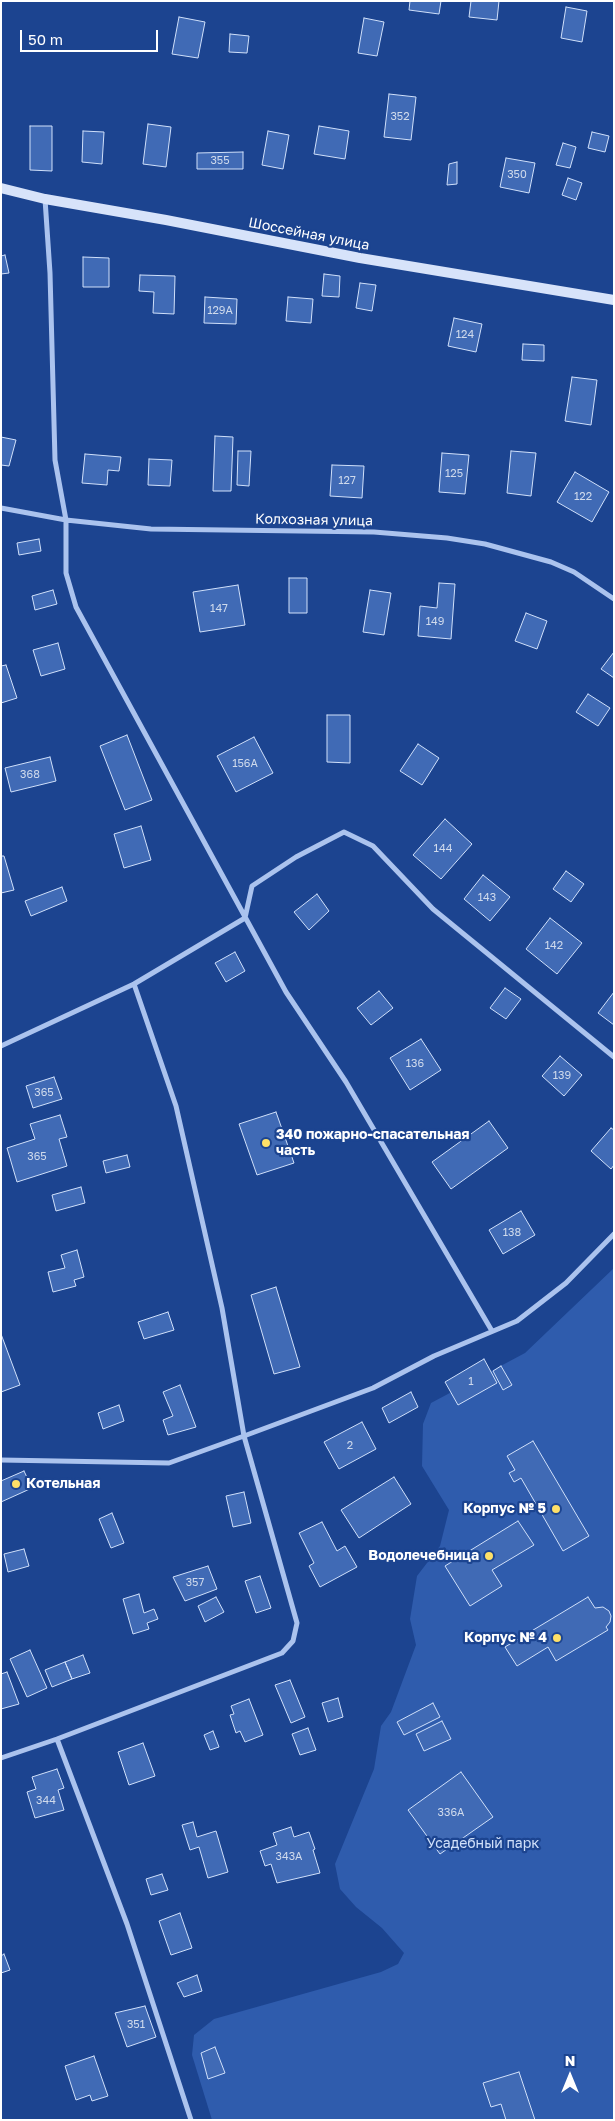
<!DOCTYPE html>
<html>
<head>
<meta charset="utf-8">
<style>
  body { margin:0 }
  #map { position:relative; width:615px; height:2121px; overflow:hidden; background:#1c4490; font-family:"Golos Text",sans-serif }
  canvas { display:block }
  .frame { position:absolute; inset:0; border:2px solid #fff; pointer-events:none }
  .north { position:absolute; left:545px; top:2051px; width:50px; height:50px; -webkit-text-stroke:4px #1c4490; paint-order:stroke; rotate:0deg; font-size:14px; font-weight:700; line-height:20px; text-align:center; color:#fff }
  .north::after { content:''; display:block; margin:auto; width:18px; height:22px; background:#fff; clip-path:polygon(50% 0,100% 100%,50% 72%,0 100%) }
  .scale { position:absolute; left:20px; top:30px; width:138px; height:22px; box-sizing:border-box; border:2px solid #fff; border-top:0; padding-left:6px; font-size:15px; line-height:18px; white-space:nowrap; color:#fff; -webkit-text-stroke:4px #1c4490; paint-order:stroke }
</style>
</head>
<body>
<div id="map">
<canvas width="615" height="2121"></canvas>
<div class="frame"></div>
<div class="north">N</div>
<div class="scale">50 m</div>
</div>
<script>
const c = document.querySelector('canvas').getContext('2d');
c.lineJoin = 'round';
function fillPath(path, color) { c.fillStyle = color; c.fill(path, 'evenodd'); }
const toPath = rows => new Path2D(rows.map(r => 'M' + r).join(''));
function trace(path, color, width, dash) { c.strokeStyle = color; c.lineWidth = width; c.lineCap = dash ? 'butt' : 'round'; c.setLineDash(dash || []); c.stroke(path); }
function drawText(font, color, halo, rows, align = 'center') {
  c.font = font + ' "Golos Text",sans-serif'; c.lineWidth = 4.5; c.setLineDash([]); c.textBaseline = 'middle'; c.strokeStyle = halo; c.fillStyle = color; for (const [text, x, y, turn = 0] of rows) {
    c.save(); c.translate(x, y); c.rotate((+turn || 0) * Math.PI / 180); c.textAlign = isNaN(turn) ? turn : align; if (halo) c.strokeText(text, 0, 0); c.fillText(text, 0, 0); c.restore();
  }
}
const green = toPath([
  [614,1268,614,2120,212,2120,192,2055,194,2035,214,2019,381,1972,398,1964,404,1953,382,1928,356,1907,340,1889,335,1864,374,1769,381,1726,391,1712,416,1645,410,1619,417,1576,440,1546,449,1510,422,1466,423,1424,431,1403,525,1353]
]);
const building = toPath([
  [410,1,441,1,439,14,409,10,410,1],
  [471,1,499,1,497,20,469,17,471,1],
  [566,7,587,11,582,42,561,38,566,7],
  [179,17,205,22,198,58,172,54,179,17],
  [364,18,384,22,377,56,358,53,364,18],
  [230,34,249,36,247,53,229,52,230,34],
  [389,94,416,97,411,140,384,137,389,94],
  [148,124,171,127,166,167,143,164,148,124],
  [30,126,52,126,52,171,30,170,30,126],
  [319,126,349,131,345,159,314,154,319,126],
  [83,131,104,132,102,164,82,162,83,131],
  [268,131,289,135,283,169,262,165,268,131],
  [592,132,609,136,605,152,588,148,592,132],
  [563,143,576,147,570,168,556,165,563,143],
  [243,152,243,169,197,169,197,153,243,152],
  [506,158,535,163,529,193,500,187,506,158],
  [457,162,457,184,447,185,449,164,457,162],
  [568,178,582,183,576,200,562,195,568,178],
  [5,255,9,273,1,274,1,256,5,255],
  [83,257,109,258,109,287,83,287,83,257],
  [324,274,340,276,339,297,322,296,324,274],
  [140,275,175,276,174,314,153,313,154,292,139,291,140,275],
  [360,283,376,285,372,311,356,308,360,283],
  [205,297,237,299,236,324,204,323,205,297],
  [288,297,313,299,311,323,286,321,288,297],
  [454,318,482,324,476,352,448,346,454,318],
  [523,344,544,345,544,361,522,360,523,344],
  [572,377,597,380,591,425,565,421,572,377],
  [215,436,233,437,231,491,213,491,215,436],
  [1,437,16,440,9,466,1,465,1,437],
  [238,451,251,451,249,486,237,485,238,451],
  [511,451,536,453,531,496,507,493,511,451],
  [442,453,469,455,465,494,439,492,442,453],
  [85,454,121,457,119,471,108,470,107,485,82,483,85,454],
  [149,459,172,460,170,486,148,485,149,459],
  [332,465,364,466,362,498,330,496,332,465],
  [575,472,609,492,592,522,557,502,575,472],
  [39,539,41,551,19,555,17,543,39,539],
  [289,578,307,578,307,613,289,613,289,578],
  [439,583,455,584,451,639,418,636,420,606,437,608,439,583],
  [238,585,245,625,200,632,193,592,238,585],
  [53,590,57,604,35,610,32,596,53,590],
  [370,590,391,593,384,635,363,632,370,590],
  [526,613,547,621,537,649,515,641,526,613],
  [58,643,65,669,41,676,33,650,58,643],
  [614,652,614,678,601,669,614,652],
  [6,665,17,698,1,703,1,666,6,665],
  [588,694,610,708,598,726,576,712,588,694],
  [327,715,350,715,350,763,327,762,327,715],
  [127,735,152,800,125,810,100,746,127,735],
  [254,737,273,773,236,792,217,756,254,737],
  [418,744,439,758,422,785,400,771,418,744],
  [50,757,56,781,11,792,5,768,50,757],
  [445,819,472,844,441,879,413,855,445,819],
  [141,826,151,860,124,868,114,834,141,826],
  [1,856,4,856,14,890,1,893,1,856],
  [566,871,584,884,571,902,553,889,566,871],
  [483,875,510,897,490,921,464,899,483,875],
  [62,887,67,901,31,916,25,901,62,887],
  [317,894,329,911,309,930,294,912,317,894],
  [550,918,582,943,557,974,526,949,550,918],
  [235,952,245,971,226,982,215,963,235,952],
  [505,988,521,999,506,1019,490,1008,505,988],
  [379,991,393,1008,371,1025,357,1008,379,991],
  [614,992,614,1025,598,1013,614,992],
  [421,1039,441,1070,410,1090,390,1058,421,1039],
  [560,1056,582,1075,564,1096,542,1076,560,1056],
  [54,1077,62,1099,33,1108,26,1086,54,1077],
  [276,1112,294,1163,257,1175,239,1124,276,1112],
  [60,1115,67,1137,59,1139,67,1166,17,1182,7,1148,35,1139,30,1124,60,1115],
  [489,1121,508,1148,451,1189,432,1162,489,1121],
  [611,1128,614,1130,614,1165,611,1169,591,1151,611,1128],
  [127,1155,130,1167,106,1173,103,1161,127,1155],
  [81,1187,85,1203,56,1211,52,1195,81,1187],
  [521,1211,535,1235,503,1254,489,1230,521,1211],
  [77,1250,84,1277,74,1280,76,1286,53,1292,48,1272,65,1268,61,1255,77,1250],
  [276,1287,300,1367,274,1374,251,1295,276,1287],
  [168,1312,174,1330,144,1339,138,1322,168,1312],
  [1,1334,20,1385,1,1392,1,1334],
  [484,1359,497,1383,458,1405,445,1382,484,1359],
  [501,1366,512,1385,503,1390,493,1371,501,1366],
  [180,1385,196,1427,168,1435,163,1420,173,1416,163,1392,180,1385],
  [411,1392,418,1407,389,1423,382,1408,411,1392],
  [119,1405,124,1421,103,1429,98,1413,119,1405],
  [362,1422,376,1449,339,1469,324,1442,362,1422],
  [533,1441,589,1536,563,1551,521,1478,514,1482,509,1473,515,1470,507,1456,533,1441],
  [24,1471,32,1488,1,1502,1,1481,24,1471],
  [394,1477,411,1504,359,1538,341,1510,394,1477],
  [244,1492,251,1523,233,1527,226,1496,244,1492],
  [112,1513,124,1543,111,1548,99,1519,112,1513],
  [518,1521,534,1545,492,1570,502,1586,470,1606,445,1566,518,1521],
  [322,1522,337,1551,345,1546,357,1567,320,1587,309,1566,314,1563,299,1533,322,1522],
  [24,1549,29,1566,8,1572,4,1554,24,1549],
  [208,1566,217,1589,185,1601,173,1577,208,1566],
  [260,1576,271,1608,256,1613,245,1581,260,1576],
  [139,1594,144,1613,154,1609,158,1619,147,1623,149,1629,133,1634,123,1599,139,1594],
  [216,1597,224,1612,205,1622,198,1606,216,1597],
  [588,1597,595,1608,603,1607,609,1611,611,1616,610,1622,606,1627,608,1630,556,1661,548,1647,517,1666,505,1647,588,1597],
  [30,1650,47,1688,27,1697,10,1659,30,1650],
  [83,1655,90,1673,72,1679,65,1662,83,1655],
  [65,1662,72,1679,52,1687,45,1670,65,1662],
  [7,1672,19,1704,1,1709,1,1674,7,1672],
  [290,1680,305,1717,291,1723,275,1685,290,1680],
  [338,1698,343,1717,328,1722,322,1703,338,1698],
  [249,1699,263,1735,245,1742,240,1731,236,1733,230,1715,234,1714,231,1706,249,1699],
  [433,1703,440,1717,404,1735,397,1722,433,1703],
  [442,1721,451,1739,424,1751,416,1734,442,1721],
  [308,1728,316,1750,300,1755,292,1734,308,1728],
  [213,1731,219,1747,210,1750,204,1735,213,1731],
  [143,1743,155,1776,129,1785,118,1752,143,1743],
  [57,1769,64,1788,58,1790,64,1810,35,1818,27,1792,36,1789,32,1777,57,1769],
  [461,1772,493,1817,440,1854,408,1810,461,1772],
  [193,1822,197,1837,216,1831,228,1872,208,1878,199,1847,190,1850,182,1825,193,1822],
  [291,1827,294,1837,309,1832,315,1849,313,1850,320,1873,277,1883,271,1864,265,1866,260,1851,277,1845,273,1833,291,1827],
  [162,1874,168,1890,151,1895,146,1879,162,1874],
  [180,1913,192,1948,171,1955,159,1921,180,1913],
  [4,1954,10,1970,1,1973,1,1956,4,1954],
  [197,1975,202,1991,184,1997,177,1983,197,1975],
  [145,2006,156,2037,127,2047,115,2013,145,2006],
  [215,2047,225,2073,208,2079,201,2053,215,2047],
  [94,2056,108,2096,92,2101,90,2095,76,2100,65,2066,94,2056],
  [519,2072,535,2120,506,2120,501,2104,491,2107,483,2083,519,2072]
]);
const street = toPath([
  [45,199,50,273,55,460,66,520,66,573,76,607,286,992,346,1082,492,1331],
  [1,508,66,520,151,529,374,532,447,538,485,544,551,562,574,572,614,599],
  [1,1046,134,984,245,918,252,886,296,857,344,832,373,846,433,909,614,1057],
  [1,1460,169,1463,244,1436,373,1388,434,1356,517,1321,566,1283,614,1234],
  [57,1739,127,1924,191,2120],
  [1,1758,57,1739,282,1653,293,1641,297,1623,244,1436,222,1308,176,1106,134,984]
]);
const secondary = toPath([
  [1,188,45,199,166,220,360,258,614,300]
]);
const markers = [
  [266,1143,5,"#fee068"],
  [16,1484,5,"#fee068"],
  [556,1509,5,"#fee068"],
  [489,1556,5,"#fee068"],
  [557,1638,5,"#fee068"]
];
const numberNames = [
  ["352",400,117],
  ["355",220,161],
  ["350",517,175],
  ["129А",220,311],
  ["124",465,335],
  ["125",454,474],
  ["127",347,481],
  ["122",583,497],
  ["147",219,609],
  ["149",435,622],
  ["156А",245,764],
  ["368",30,775],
  ["144",443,849],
  ["143",487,898],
  ["142",554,946],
  ["136",415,1064],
  ["139",562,1076],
  ["365",44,1093],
  ["365",37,1157],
  ["138",512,1233],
  ["1",471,1382],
  ["2",350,1446],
  ["357",195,1583],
  ["344",46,1801],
  ["336А",451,1813],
  ["343А",289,1857],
  ["351",136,2025]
];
const streetNames = [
  ["Шоссейная улица",309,234,11],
  ["Колхозная улица",314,520,1]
];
const poiNames = [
  ["340 пожарно-спасательная",276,1135,"left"],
  ["часть",276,1151,"left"],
  ["Котельная",26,1484,"left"],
  ["Корпус № 5",546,1509],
  ["Водолечебница",479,1556],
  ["Корпус № 4",547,1638]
];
const parkNames = [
  ["Усадебный парк",483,1844]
];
fillPath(green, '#2f5cad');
fillPath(building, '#406ab5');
trace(building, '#d0e0fa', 1);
trace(street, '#abc3ee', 5);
trace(secondary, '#d7e3fa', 10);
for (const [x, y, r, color] of markers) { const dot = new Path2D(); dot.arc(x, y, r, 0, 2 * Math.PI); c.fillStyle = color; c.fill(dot); trace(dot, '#1c4490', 2); }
drawText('11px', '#cfdaec', null, numberNames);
drawText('14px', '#fff', '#1c4490', streetNames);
drawText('bold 14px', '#fff', '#1c4490', poiNames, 'right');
drawText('14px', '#d0e0fa', '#1c4490', parkNames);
</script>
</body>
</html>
